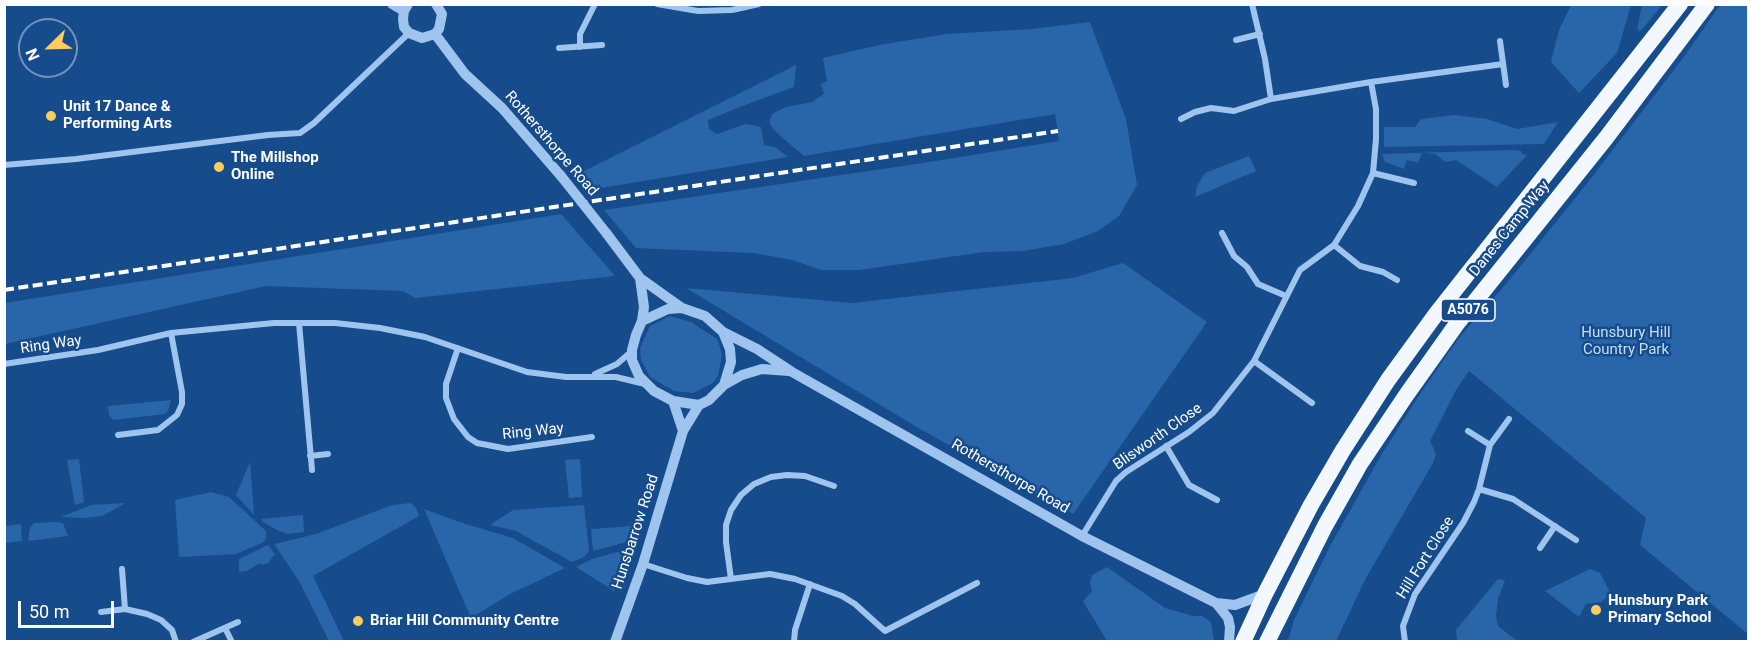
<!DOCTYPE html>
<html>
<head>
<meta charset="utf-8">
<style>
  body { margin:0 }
  #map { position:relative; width:1753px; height:646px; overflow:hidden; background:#164c8b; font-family:Roboto,sans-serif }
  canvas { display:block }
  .frame { position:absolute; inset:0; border:6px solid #fff; pointer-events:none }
  .north { position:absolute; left:18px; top:18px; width:60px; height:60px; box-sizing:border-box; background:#164c8b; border:2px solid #7394b9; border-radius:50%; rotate:247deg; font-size:16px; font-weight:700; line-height:24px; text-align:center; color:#fff }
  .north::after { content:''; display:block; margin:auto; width:21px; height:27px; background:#ffcc5d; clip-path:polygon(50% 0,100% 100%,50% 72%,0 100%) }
  .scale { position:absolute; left:18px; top:601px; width:96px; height:27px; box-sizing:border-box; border:3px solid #fff; border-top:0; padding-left:8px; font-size:18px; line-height:21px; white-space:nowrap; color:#fff; -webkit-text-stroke:4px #164c8b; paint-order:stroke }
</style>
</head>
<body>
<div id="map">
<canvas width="1753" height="646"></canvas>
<div class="frame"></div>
<div class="north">N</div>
<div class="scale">50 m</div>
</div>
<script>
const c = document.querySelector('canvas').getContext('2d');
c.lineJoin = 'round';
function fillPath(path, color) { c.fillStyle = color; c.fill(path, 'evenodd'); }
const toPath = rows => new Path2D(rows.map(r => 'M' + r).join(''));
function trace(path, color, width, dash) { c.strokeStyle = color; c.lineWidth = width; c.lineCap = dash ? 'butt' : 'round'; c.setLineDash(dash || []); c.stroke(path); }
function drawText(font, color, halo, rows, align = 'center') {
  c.font = font + ' Roboto,sans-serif'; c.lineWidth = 5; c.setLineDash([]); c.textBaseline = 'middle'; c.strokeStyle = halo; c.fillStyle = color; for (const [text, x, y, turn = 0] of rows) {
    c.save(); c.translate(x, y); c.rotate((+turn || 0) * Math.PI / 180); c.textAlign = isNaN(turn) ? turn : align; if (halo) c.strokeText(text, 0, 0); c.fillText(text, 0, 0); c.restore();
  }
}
const green = toPath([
  [1571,5,1631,5,1617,53,1579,93,1551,62,1559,30],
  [1642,5,1662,5,1645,26,1640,31,1637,29],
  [1720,5,1748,5,1748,634,1640,545,1646,518,1469,371,1456,390,1430,441,1436,454,1433,463,1366,578,1336,641,1288,641,1294,620,1330,546,1379,459,1416,400,1458,339,1506,284,1585,186,1686,54],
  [1090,22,1126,119,1137,185,1119,216,1098,231,1064,244,1023,251,984,252,859,270,821,270,792,260,754,253,636,248,604,210,923,163,1059,141,1055,114,804,156,777,133,769,123,772,114,786,107,812,102,824,94,821,84,827,81,823,58,879,45,947,34,1031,29],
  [796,65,794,87,750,103,708,120,709,129,717,134,746,124,761,127,764,145,775,147,788,157,589,190,578,174],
  [1454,115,1487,119,1517,129,1558,122,1544,144,1384,147,1384,127,1415,127,1421,119],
  [1512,150,1521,151,1522,154,1527,155,1497,187,1456,160,1446,162,1435,154,1422,153,1418,163,1407,160,1404,169,1385,162,1382,154],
  [1249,156,1256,171,1195,197,1197,186,1205,173],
  [561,214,615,276,415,298,403,291,266,286,5,344,5,303],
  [1123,263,1207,322,1073,514,920,429,686,288,852,303,1073,278],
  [670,316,691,322,717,339,720,347,722,355,718,376,713,383,693,393,674,391,650,377,641,360,640,348,650,326],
  [171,400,168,411,165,414,113,420,109,415,108,406],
  [79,459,84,502,75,505,67,460],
  [580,459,582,497,569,498,565,460],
  [250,462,254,515,236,495],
  [211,492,229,497,266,531,266,538,264,542,236,554,181,557,179,556,175,500],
  [126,503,102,516,84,518,61,517,91,505],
  [411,503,416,508,419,516,313,576,344,641,329,641,299,581,274,544,316,534,392,505],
  [584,505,589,551,584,557,572,562,516,531,490,525,513,510],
  [424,509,459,522,513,538,565,568,510,594,471,618],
  [303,515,304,532,288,534,279,531,263,522,261,519],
  [56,522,63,523,68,536,28,541,30,528,34,523],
  [21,524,22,541,5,543,5,526],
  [632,526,630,541,593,551,591,529],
  [268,545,275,554,268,563,262,565,260,563,247,571,239,572,239,559],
  [628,549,614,591,576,567,592,559],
  [1107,567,1165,608,1193,616,1202,616,1211,622,1214,641,1107,641,1083,601,1092,591,1090,582,1092,575],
  [1590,569,1600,573,1611,594,1601,602,1586,604,1579,617,1545,591],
  [1498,579,1505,580,1498,599,1496,616,1498,626,1517,641,1457,641,1456,630]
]);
const minor = toPath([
  [657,4,698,11,732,10,759,4],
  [1252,4,1265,59,1271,99],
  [1236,40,1260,34],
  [1500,41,1506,85],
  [580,47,580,34,595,4],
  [559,48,602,45],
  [1181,119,1195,112,1211,108,1234,111,1271,99,1371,82,1503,64],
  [4,165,76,159,268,135,300,133,314,123,409,33],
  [1373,173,1414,183],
  [1222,233,1234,256,1247,267,1258,284,1286,296],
  [1334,245,1360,266,1383,272,1397,280],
  [299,323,312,470],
  [458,348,446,384,446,398,454,419,468,437,477,443,508,449,592,437],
  [1254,361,1312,403],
  [4,364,98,350,171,333,274,323,335,323,380,328,425,337,527,372,566,377,616,377,645,384],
  [595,374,617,364,632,351],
  [1468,431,1490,445],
  [118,435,158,430,177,415,182,404,182,392,171,333],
  [1166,446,1189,485,1217,500],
  [310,456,328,454],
  [1479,489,1513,499,1576,540],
  [1082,536,1116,481,1126,472,1189,432,1213,413,1254,361,1300,270,1334,245,1358,206,1373,173,1376,139,1376,109,1371,82],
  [1540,548,1555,526],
  [643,564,687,578,707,582,770,574,795,579,842,596,855,604,885,631,977,583],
  [122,569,125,609],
  [731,579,726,542,726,525,731,510,741,495,754,484,771,477,787,475,805,476,834,486],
  [101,612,125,609,147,614,161,620,172,630,176,642],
  [225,628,232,642],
  [193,642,238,622],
  [794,642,795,630,810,584],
  [1405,642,1403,626,1415,594,1463,523,1474,502,1479,489,1490,445,1509,419]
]);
const tertiary = toPath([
  [392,4,404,11],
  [408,4,404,11,403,19,404,27,409,33,422,38,435,34,439,29,442,14,436,4],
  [435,34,465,74,502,108,561,176],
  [607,234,640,278,682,308],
  [640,278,644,307,642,321],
  [723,332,730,349,731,362,724,385,709,400,699,405,673,401,654,391,639,376,632,360,632,350,636,335,642,321,668,309,682,308,705,316,723,332,757,349,792,372,1082,536,1216,603,1228,618,1230,627,1229,642],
  [724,385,742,375,762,369,789,371],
  [673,401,683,431],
  [1216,603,1235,605,1265,594],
  [615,642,643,564,683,431,699,405]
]);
const trunk = toPath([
  [1243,642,1265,594,1311,505,1343,450,1388,380,1436,314,1680,4],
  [1267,642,1325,526,1360,464,1407,394,1456,325,1606,138,1707,4]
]);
const rail = toPath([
  [4,290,1058,131]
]);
const tertiaryBridge = toPath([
  [561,176,607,234]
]);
const markers = [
  [51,116,6,"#ffcc5d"],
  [219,167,6,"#ffcc5d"],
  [1596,610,6,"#ffcc5d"],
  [358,621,6,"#ffcc5d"]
];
const shields = [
  [1468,310,54]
];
const shieldNames = [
  ["A5076",1468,310]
];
const poiNames = [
  ["Unit 17 Dance &",63,107],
  ["Performing Arts",63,124],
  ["The Millshop",231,158],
  ["Online",231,175],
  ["Hunsbury Park",1608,601],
  ["Primary School",1608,618],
  ["Briar Hill Community Centre",370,621]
];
const streetNames = [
  ["Rothersthorpe Road",551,144,49],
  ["Danes Camp Way",1510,229,-51],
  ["Ring Way",51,345,-8],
  ["Ring Way",533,432,-6],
  ["Blisworth Close",1158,437,-35],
  ["Rothersthorpe Road",1010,477,30],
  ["Hunsbarrow Road",636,532,-72],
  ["Hill Fort Close",1426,558,-58]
];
const parkNames = [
  ["Hunsbury Hill",1626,333],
  ["Country Park",1626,350]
];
fillPath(green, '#2866a9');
trace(minor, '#9fc5ef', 6);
trace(tertiary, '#9fc5ef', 10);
trace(trunk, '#f3f8ff', 16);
trace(rail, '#fff', 4, [10, 4.5]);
trace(tertiaryBridge, '#9fc5ef', 10);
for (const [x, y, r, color] of markers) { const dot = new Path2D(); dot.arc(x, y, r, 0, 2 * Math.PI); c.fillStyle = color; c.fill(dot); trace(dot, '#164c8b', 2); }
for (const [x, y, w] of shields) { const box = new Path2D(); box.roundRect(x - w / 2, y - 11, w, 22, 4.5); c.fillStyle = '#164c8b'; c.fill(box); trace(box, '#fff', 1.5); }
drawText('bold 14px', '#fff', null, shieldNames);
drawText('bold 15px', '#fff', '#164c8b', poiNames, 'left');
drawText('15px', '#fff', '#164c8b', streetNames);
drawText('15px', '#c5defb', '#164c8b', parkNames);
</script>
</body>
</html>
